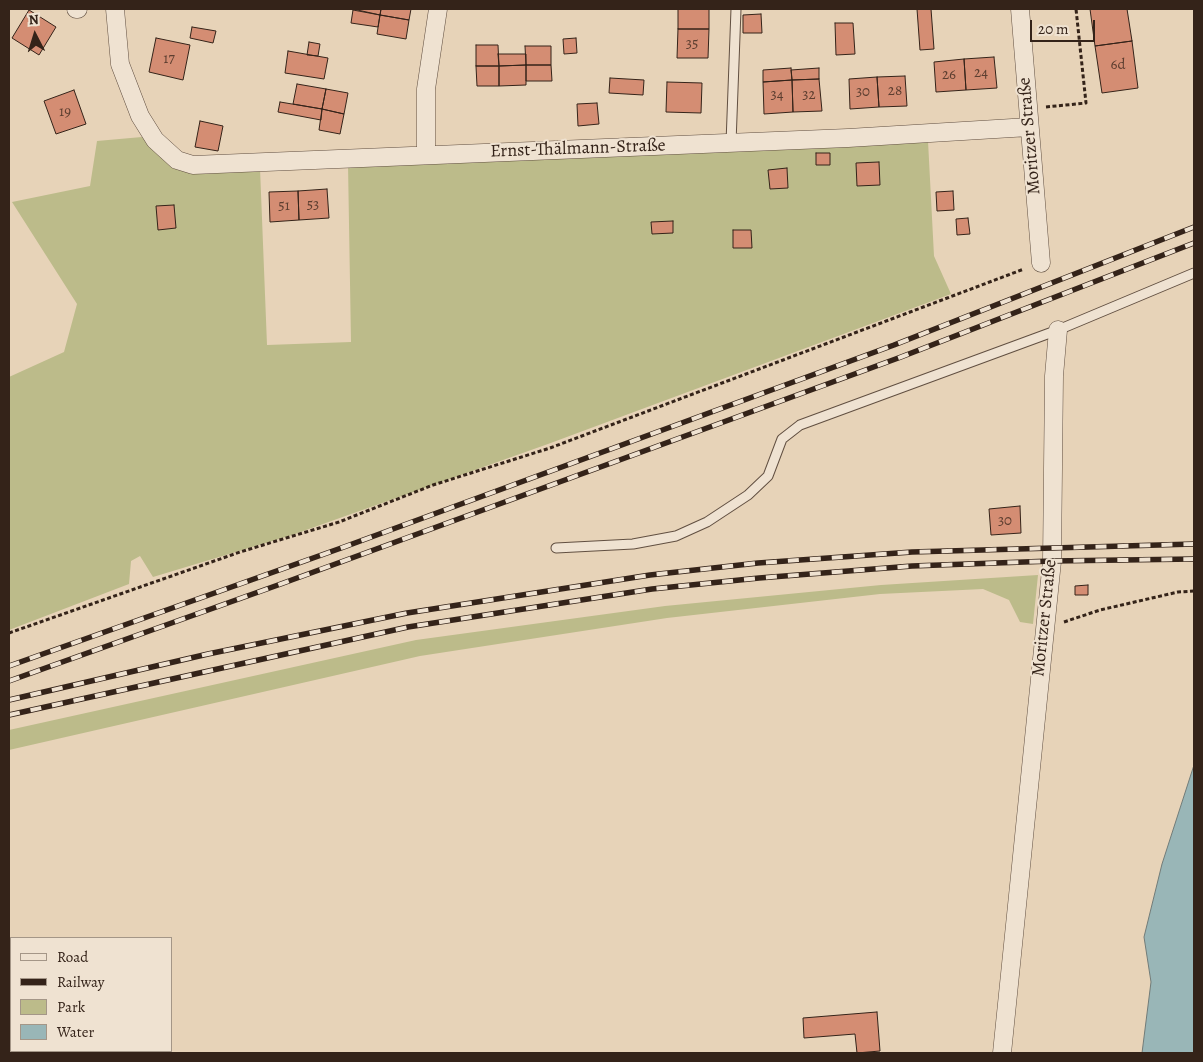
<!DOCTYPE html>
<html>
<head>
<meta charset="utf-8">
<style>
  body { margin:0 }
  #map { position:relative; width:1203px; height:1062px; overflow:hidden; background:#e7d3b8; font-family:Alegreya,serif }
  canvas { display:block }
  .frame { position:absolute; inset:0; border:10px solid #342319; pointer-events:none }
  .legend { position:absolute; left:10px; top:937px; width:162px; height:115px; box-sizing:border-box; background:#efe2d1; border:1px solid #a49687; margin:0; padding:6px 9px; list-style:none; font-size:15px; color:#342319 }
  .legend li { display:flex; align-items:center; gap:10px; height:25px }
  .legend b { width:25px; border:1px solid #a49687 }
  .north { position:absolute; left:10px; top:10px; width:50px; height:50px; -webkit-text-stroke:4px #efe2d1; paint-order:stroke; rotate:355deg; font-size:14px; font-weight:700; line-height:20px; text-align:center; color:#342319 }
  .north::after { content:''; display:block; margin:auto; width:18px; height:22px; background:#342319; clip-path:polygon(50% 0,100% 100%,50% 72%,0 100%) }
  .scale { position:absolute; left:1030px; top:20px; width:65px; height:22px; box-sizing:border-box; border:2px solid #342319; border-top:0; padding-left:6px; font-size:15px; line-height:18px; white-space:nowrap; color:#342319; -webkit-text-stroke:4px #efe2d1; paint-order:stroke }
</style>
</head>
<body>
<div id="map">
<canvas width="1203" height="1062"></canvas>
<div class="frame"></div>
<ul class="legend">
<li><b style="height:6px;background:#efe2d1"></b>Road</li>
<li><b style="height:6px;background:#342319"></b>Railway</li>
<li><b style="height:14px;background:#bcbb8a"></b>Park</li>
<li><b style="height:14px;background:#99b6b7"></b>Water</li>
</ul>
<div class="north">N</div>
<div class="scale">20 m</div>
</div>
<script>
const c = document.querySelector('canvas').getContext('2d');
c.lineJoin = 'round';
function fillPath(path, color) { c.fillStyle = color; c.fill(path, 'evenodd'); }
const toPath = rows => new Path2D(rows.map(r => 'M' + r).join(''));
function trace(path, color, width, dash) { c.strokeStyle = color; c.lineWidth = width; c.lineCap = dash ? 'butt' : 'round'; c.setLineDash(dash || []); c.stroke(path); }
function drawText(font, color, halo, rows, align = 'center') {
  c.font = font + ' Alegreya,serif'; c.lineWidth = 4; c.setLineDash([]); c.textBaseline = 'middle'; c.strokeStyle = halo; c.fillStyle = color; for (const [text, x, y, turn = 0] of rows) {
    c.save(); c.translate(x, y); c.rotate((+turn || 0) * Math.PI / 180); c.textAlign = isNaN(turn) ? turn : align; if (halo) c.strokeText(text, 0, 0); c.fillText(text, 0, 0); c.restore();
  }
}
const green = toPath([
  [142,137,173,168,197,170,260,168,267,345,351,342,348,164,928,141,934,256,951,294,548,444,292,535,153,577,140,556,131,561,129,584,9,630,9,377,64,352,77,304,12,202,90,186,97,141],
  [1038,575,1033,624,1020,622,1009,600,983,589,880,594,667,618,420,656,9,750,9,730,416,640,665,606,881,585]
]);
const water = toPath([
  [1194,765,1194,1053,1142,1053,1151,982,1144,937,1162,864,1194,765]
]);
const building = toPath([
  [353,9,381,9,380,15,353,9],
  [381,9,411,9,409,20,380,15,381,9],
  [678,9,709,9,709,29,678,29,678,9],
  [917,9,931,9,934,49,920,50,917,9],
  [1090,9,1127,9,1132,41,1095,46,1090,9],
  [29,10,56,27,39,55,12,38,29,10],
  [353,10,380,15,378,27,351,23,353,10],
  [761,14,762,33,743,33,743,15,761,14],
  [380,15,409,20,406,39,377,34,380,15],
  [835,23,853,23,855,54,836,55,835,23],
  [192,27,216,31,213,43,190,38,192,27],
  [678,29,709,29,708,58,677,58,678,29],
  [156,38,190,45,183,80,149,72,156,38],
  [576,38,577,53,564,54,563,39,576,38],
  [1132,41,1138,88,1102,93,1095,46,1132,41],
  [309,42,320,44,318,56,307,55,309,42],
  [476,45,498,45,499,66,476,66,476,45],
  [525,46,551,46,551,65,526,65,525,46],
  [288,51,328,58,324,79,285,73,288,51],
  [498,54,526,54,526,65,499,66,498,54],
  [994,57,997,88,966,90,964,59,994,57],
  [964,59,966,90,936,92,934,62,964,59],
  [526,65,551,65,552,81,526,81,526,65],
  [526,65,526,85,499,86,499,66,526,65],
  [476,66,499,66,499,86,477,86,476,66],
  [791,68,792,80,763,82,763,70,791,68],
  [819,68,819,79,792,80,791,70,819,68],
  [905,76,907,106,879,107,877,77,905,76],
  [877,77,879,107,850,109,849,79,877,77],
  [610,78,644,80,643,95,609,93,610,78],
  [819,79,822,111,793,112,792,80,819,79],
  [792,80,793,112,764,114,763,82,792,80],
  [667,82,702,83,701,113,666,112,667,82],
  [297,84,326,89,322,109,293,104,297,84],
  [326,89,348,93,344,114,322,109,326,89],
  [74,90,86,124,56,134,44,101,74,90],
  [280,102,322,109,321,120,278,112,280,102],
  [597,103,599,124,578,126,577,104,597,103],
  [322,109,344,114,340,134,319,130,322,109],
  [200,121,223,126,218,151,195,147,200,121],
  [816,153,830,153,830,165,816,165,816,153],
  [879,162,880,185,857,186,856,163,879,162],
  [787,168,788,188,770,189,768,170,787,168],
  [327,189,329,218,299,220,298,191,327,189],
  [298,191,299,220,270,222,269,192,298,191],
  [953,191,954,210,937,211,936,192,953,191],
  [174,205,176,228,158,230,156,206,174,205],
  [968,218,970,234,957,235,956,219,968,218],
  [673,221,673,233,652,234,651,222,673,221],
  [733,230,751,230,752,248,733,248,733,230],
  [1020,506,1021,533,991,535,989,509,1020,506],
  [1088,585,1088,595,1075,595,1075,586,1088,585],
  [877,1012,880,1051,857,1053,855,1034,804,1038,803,1018,877,1012]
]);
const path = toPath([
  [1046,107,1086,103,1076,9],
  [1064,622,1100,610,1178,592,1194,591],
  [9,633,240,552,339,522,433,485,550,448,1024,269]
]);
const lane = toPath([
  [731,143,736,9],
  [556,548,633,544,676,536,707,522,748,495,768,476,782,439,800,425,1058,330,1194,273]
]);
const street = toPath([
  [76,9,78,9],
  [115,9,120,64,140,116,155,140,177,160,193,165,848,138,1029,127],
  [1020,9,1041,263],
  [426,154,426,89,438,9],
  [1002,1053,1052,561,1054,376,1058,330]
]);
const rail = toPath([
  [9,666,344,547,894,345,1194,227],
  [9,681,278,585,901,357,1194,243],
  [9,700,208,654,407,613,650,575,758,563,912,552,1194,544],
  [9,715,408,627,652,589,759,578,912,566,1052,561,1194,559]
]);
const numberNames = [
  ["35",692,44],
  ["17",169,59],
  ["6d",1118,65],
  ["24",981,73],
  ["26",949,75],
  ["28",895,91],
  ["30",863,92],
  ["34",777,95],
  ["32",809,95],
  ["19",65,112],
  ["53",313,205],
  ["51",284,206],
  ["30",1005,521]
];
const streetNames = [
  ["Moritzer Straße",1030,136,-95],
  ["Ernst-Thälmann-Straße",578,149,-2],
  ["Moritzer Straße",1045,618,-84]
];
fillPath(green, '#bcbb8a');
fillPath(water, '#99b6b7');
trace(water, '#717b78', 1);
fillPath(building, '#d48d73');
trace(building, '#342319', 1);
trace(lane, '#614f41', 11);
trace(street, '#614f41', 19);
trace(path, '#342319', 3, [4, 2.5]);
trace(lane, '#efe2d1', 9);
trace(street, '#efe2d1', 18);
trace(rail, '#342319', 5.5);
trace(rail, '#efe2d1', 4, [11]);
drawText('15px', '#5c3e30', null, numberNames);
drawText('18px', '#342319', '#efe2d1', streetNames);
</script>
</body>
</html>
